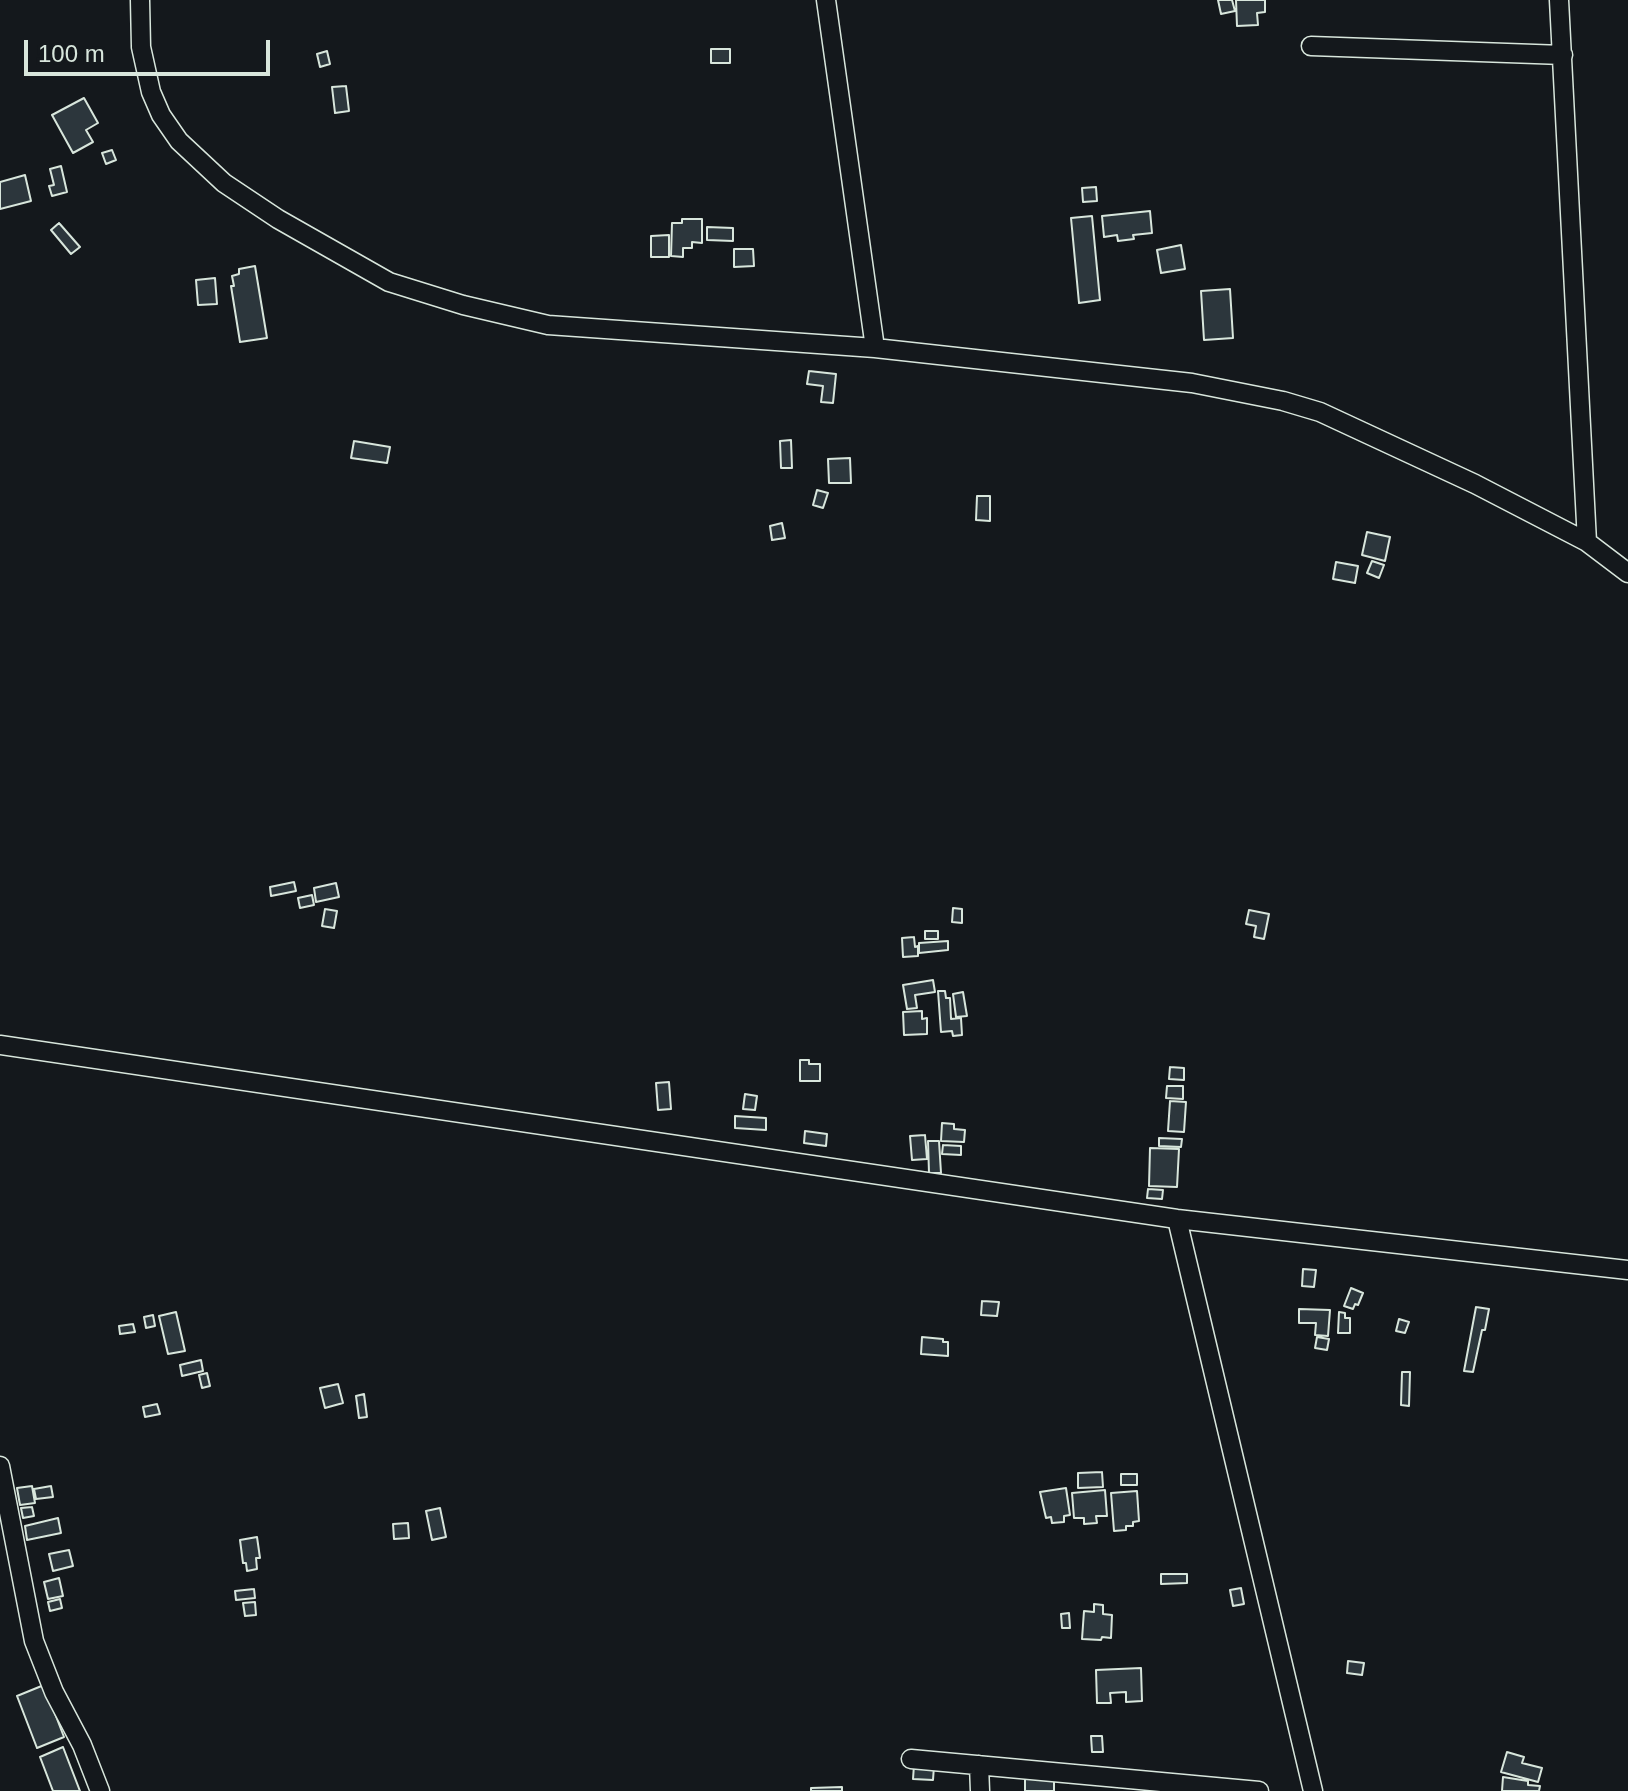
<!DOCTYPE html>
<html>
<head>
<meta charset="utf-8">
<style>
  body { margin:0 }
  #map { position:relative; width:1628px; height:1791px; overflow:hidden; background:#14181c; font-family:Arial,sans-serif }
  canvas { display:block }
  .scale { position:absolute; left:24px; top:40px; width:246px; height:36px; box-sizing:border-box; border:4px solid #d8e6dc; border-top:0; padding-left:10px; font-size:24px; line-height:28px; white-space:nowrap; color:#d8e6dc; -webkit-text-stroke:6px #14181c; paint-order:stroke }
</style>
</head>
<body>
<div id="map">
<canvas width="1628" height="1791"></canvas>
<div class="scale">100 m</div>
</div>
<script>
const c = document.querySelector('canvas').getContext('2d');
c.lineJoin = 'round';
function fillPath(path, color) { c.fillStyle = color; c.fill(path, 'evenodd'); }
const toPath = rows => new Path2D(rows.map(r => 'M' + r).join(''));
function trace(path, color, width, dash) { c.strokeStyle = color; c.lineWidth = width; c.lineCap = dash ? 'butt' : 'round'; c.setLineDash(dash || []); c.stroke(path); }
const building = toPath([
  [1218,0,1232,0,1235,11,1221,14,1218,0],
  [1236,0,1265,0,1265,12,1257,13,1258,25,1237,26,1236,0],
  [711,49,730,49,730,63,711,63,711,49],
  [327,51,330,64,320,67,317,54,327,51],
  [346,86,349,111,335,113,332,87,346,86],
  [84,98,98,123,86,130,93,142,73,153,52,115,84,98],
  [112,150,116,160,106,164,102,153,112,150],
  [61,166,67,192,52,196,49,186,54,185,50,169,61,166],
  [25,175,31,201,0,209,0,182,25,175],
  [1096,187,1097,201,1083,202,1082,188,1096,187],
  [1150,211,1152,233,1133,235,1134,239,1118,241,1117,235,1104,237,1102,216,1150,211],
  [1092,216,1100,300,1079,303,1071,218,1092,216],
  [682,219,702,219,702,243,692,242,692,248,683,248,683,257,671,256,672,223,682,223,682,219],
  [59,223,80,247,71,254,51,230,59,223],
  [707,227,733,228,733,241,707,240,707,227],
  [669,235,669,257,651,257,651,236,669,235],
  [1181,245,1185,269,1161,273,1157,250,1181,245],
  [734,249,753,249,754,266,734,267,734,249],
  [255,266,267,338,240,342,231,286,234,286,232,276,239,274,239,269,255,266],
  [215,278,217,304,198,305,196,280,215,278],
  [1230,289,1233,338,1204,340,1201,291,1230,289],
  [809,371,836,374,833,403,821,402,823,386,807,384,809,371],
  [791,440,792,468,781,468,780,441,791,440],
  [354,441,390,447,387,463,351,458,354,441],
  [850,458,851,483,829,483,828,459,850,458],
  [817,490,828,493,823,508,813,505,817,490],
  [977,496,990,496,990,521,976,520,977,496],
  [782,523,785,538,772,540,770,526,782,523],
  [1367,532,1390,537,1385,561,1362,555,1367,532],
  [1372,561,1384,565,1379,578,1367,573,1372,561],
  [1336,562,1358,566,1355,583,1333,579,1336,562],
  [294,882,296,891,271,896,270,887,294,882],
  [336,883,339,897,316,902,314,888,336,883],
  [312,895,314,905,300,908,298,898,312,895],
  [953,908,962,909,962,923,952,922,953,908],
  [325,909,337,911,334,928,322,926,325,909],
  [1249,910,1269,914,1264,939,1254,937,1256,926,1246,924,1249,910],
  [925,931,938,931,938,939,925,939,925,931],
  [914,937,915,947,918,946,918,956,903,957,902,938,914,937],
  [948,941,948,950,919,953,919,943,948,941],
  [933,980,935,992,915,995,917,1008,907,1009,903,985,933,980],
  [938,991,945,991,946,998,950,998,951,1019,961,1018,962,1035,953,1036,952,1031,941,1032,938,991],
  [963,992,967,1016,956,1017,953,994,963,992],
  [922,1011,922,1019,927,1018,927,1034,904,1035,903,1012,922,1011],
  [800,1060,809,1060,809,1064,820,1064,820,1081,800,1081,800,1060],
  [1170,1067,1184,1068,1184,1080,1169,1079,1170,1067],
  [669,1082,671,1109,658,1110,656,1083,669,1082],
  [1167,1086,1183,1086,1183,1099,1166,1098,1167,1086],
  [745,1094,757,1096,755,1110,743,1109,745,1094],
  [1170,1101,1186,1102,1184,1132,1168,1131,1170,1101],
  [735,1116,766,1118,766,1130,735,1128,735,1116],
  [942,1123,954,1124,954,1129,965,1130,964,1142,941,1141,942,1123],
  [805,1131,827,1134,826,1146,804,1143,805,1131],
  [925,1135,927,1159,912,1160,910,1136,925,1135],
  [1159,1138,1182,1139,1181,1147,1159,1146,1159,1138],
  [928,1141,939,1141,941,1173,929,1173,928,1141],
  [943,1145,961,1146,961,1155,942,1154,943,1145],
  [1150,1148,1179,1149,1177,1187,1149,1186,1150,1148],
  [1148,1189,1163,1190,1162,1199,1147,1198,1148,1189],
  [1303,1269,1316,1270,1314,1287,1302,1286,1303,1269],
  [1351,1288,1363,1293,1358,1305,1355,1304,1353,1309,1344,1306,1351,1288],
  [982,1301,999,1302,997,1316,981,1315,982,1301],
  [1476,1307,1489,1309,1485,1330,1482,1330,1473,1372,1464,1371,1476,1307],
  [1299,1309,1330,1310,1328,1336,1315,1335,1316,1323,1299,1323,1299,1309],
  [176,1312,185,1351,168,1354,159,1316,176,1312],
  [1339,1312,1345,1313,1345,1318,1350,1318,1350,1333,1338,1333,1339,1312],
  [153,1315,155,1326,146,1328,144,1317,153,1315],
  [1399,1319,1409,1322,1405,1333,1396,1331,1399,1319],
  [133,1324,135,1332,120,1334,119,1326,133,1324],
  [922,1337,943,1339,943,1342,948,1342,948,1356,921,1354,922,1337],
  [1317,1337,1329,1339,1327,1350,1315,1348,1317,1337],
  [201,1360,203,1371,182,1376,180,1365,201,1360],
  [1402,1372,1410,1372,1409,1406,1401,1405,1402,1372],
  [207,1373,210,1386,202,1388,199,1375,207,1373],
  [338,1384,343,1403,325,1408,320,1388,338,1384],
  [364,1394,367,1417,359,1418,356,1396,364,1394],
  [157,1404,160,1414,145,1417,143,1407,157,1404],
  [1102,1472,1103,1487,1078,1488,1078,1473,1102,1472],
  [1121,1474,1137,1474,1137,1485,1121,1485,1121,1474],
  [32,1486,35,1503,20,1505,17,1488,32,1486],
  [51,1486,53,1497,36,1499,34,1489,51,1486],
  [1066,1488,1070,1515,1064,1516,1064,1522,1052,1523,1051,1517,1046,1518,1040,1492,1066,1488],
  [1105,1490,1107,1516,1096,1516,1097,1523,1084,1524,1084,1518,1074,1518,1072,1493,1105,1490],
  [1137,1491,1139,1521,1133,1522,1133,1526,1126,1526,1126,1530,1114,1531,1111,1493,1137,1491],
  [32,1507,34,1516,23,1518,21,1508,32,1507],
  [440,1508,446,1537,432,1540,426,1511,440,1508],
  [58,1518,61,1533,27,1540,25,1526,58,1518],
  [408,1523,409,1538,394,1539,393,1524,408,1523],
  [257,1537,260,1558,256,1558,257,1569,247,1571,246,1563,243,1563,240,1540,257,1537],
  [69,1550,73,1566,53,1571,49,1554,69,1550],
  [1161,1574,1187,1574,1187,1583,1161,1584,1161,1574],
  [59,1578,63,1596,48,1599,44,1582,59,1578],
  [1241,1588,1244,1604,1233,1606,1230,1590,1241,1588],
  [254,1589,255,1598,236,1600,235,1591,254,1589],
  [60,1599,62,1608,50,1611,48,1602,60,1599],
  [255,1602,256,1615,245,1616,243,1603,255,1602],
  [1094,1604,1103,1605,1103,1614,1112,1615,1111,1638,1102,1637,1101,1640,1082,1639,1084,1611,1094,1612,1094,1604],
  [1069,1613,1070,1628,1062,1628,1061,1614,1069,1613],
  [1348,1661,1364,1663,1362,1675,1347,1673,1348,1661],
  [1141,1668,1142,1701,1126,1702,1126,1692,1110,1693,1111,1703,1097,1703,1096,1670,1141,1668],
  [44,1685,64,1737,37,1748,17,1696,44,1685],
  [1091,1736,1102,1736,1103,1752,1092,1752,1091,1736],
  [63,1747,80,1791,53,1791,40,1757,63,1747],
  [1507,1752,1524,1757,1522,1763,1542,1768,1538,1782,1501,1772,1507,1752],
  [914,1765,934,1766,933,1780,913,1779,914,1765],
  [1503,1777,1528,1781,1528,1785,1540,1786,1539,1791,1502,1791,1503,1777],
  [1025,1778,1054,1780,1054,1791,1025,1791,1025,1778],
  [842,1787,842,1791,811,1791,811,1788,842,1787]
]);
const minor = toPath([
  [140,0,141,47,151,92,161,115,179,141,224,183,278,219,389,282,463,305,548,325,875,348,1192,383,1283,401,1320,412,1475,484,1587,542,1628,573],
  [826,0,875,348],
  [1559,0,1587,542],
  [1311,46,1563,55],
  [0,1045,1177,1219,1628,1270],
  [1177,1219,1313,1791],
  [0,1466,34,1641,54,1692,82,1745,100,1791],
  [911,1759,1259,1791],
  [979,1765,980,1791]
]);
fillPath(building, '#2c363c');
trace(building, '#d8e6dc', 2);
trace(minor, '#d8e6dc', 21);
trace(minor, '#14181c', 18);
</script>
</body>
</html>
